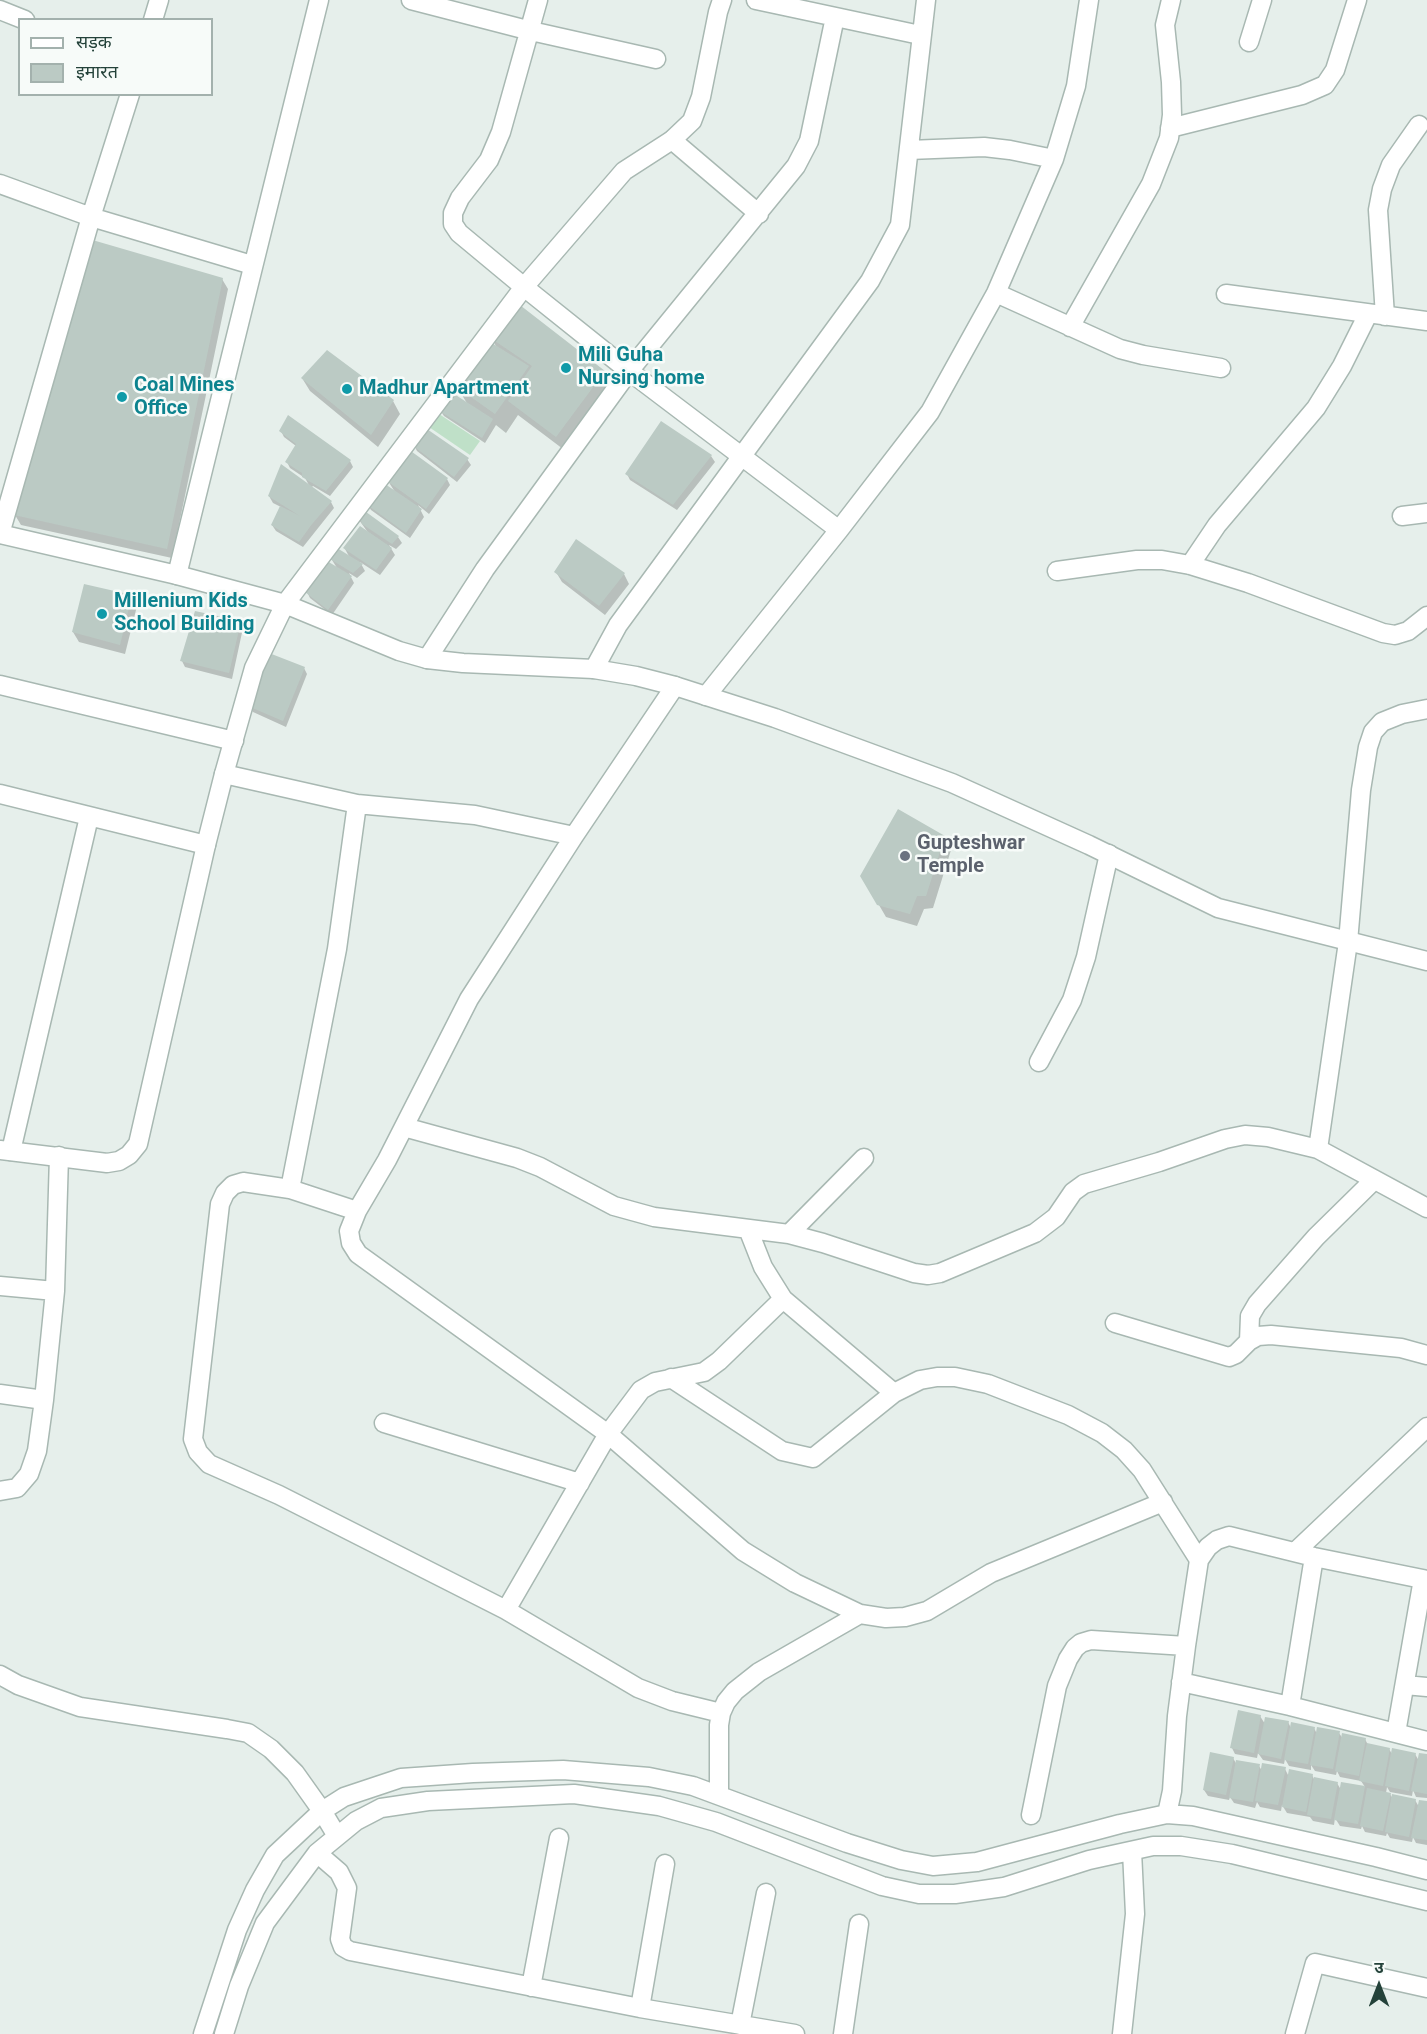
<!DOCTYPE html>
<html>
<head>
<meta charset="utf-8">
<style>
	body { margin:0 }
	#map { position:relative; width:1427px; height:2034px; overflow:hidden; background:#e6efeb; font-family:Roboto,"Noto Sans Devanagari",sans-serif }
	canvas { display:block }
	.legend { position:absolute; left:18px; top:18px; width:195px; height:78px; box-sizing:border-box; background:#f7fbf9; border:2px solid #a3b1ad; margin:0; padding:8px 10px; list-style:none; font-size:18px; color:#24423a }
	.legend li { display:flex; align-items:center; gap:12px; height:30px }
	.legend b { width:30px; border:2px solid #a3b1ad }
	.north { position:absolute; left:1349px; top:1956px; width:60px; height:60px; -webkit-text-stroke:4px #f7fbf9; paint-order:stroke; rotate:0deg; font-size:16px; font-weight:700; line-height:24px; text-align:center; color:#24423a }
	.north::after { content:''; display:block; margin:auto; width:21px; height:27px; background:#24423a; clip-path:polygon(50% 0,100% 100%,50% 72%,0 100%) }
</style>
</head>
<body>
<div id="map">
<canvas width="1427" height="2034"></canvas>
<ul class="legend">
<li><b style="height:8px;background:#fff"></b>सड़क</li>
<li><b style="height:16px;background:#bbcac4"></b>इमारत</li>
</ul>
<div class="north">उ</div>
</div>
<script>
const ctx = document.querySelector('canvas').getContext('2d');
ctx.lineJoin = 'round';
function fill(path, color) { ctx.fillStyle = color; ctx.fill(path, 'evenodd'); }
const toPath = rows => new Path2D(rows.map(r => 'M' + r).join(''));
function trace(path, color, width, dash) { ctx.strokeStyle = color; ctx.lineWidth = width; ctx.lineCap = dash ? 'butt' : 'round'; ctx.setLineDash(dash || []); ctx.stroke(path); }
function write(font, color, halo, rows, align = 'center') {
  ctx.font = font + ' Roboto,sans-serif'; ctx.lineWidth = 5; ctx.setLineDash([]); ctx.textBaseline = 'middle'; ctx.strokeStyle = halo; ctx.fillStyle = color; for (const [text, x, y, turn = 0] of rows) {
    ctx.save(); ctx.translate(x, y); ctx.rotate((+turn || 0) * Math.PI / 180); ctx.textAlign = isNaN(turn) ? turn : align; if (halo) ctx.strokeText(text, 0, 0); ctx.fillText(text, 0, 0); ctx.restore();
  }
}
fill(toPath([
	[436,412,480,441,470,455,426,425]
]), '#bfe0c8');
fill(toPath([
	[222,279,228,289,172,558,21,525,15,515],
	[491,337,603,372,611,385,563,449,518,415,506,433,496,425,485,443,444,416,440,410,468,405,456,385,497,348],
	[302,378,393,401,400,414,378,447,310,391],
	[281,431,350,461,353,467,330,496,313,486,311,488,331,502,334,508,303,547,276,531,272,525,281,507,273,503,269,496,310,487,305,478,290,468,287,462,296,446,284,437],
	[414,445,467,459,471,465,457,482,417,451],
	[711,456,715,462,677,510,630,480,627,474],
	[447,479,450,485,429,514,418,505,424,517,410,538,371,510,368,505,395,492,388,481],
	[357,517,398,537,402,543,396,549,389,545,395,555,380,575,360,562,365,571,357,578,349,573,354,583,332,615,310,598,307,592,337,568,332,560,350,558,345,549,369,534],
	[556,572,624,574,629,584,605,615,562,582],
	[131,596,137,606,125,654,79,642,73,632],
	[240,622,243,628,232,679,185,667,182,661],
	[304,668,307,674,286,727,253,712,249,706],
	[944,837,951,850,933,908,924,909,917,926,886,917,862,876],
	[1260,1716,1265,1724,1288,1722,1291,1728,1314,1728,1317,1734,1339,1733,1343,1739,1365,1739,1368,1745,1389,1749,1392,1754,1415,1754,1419,1761,1427,1756,1427,1798,1416,1797,1413,1790,1412,1796,1390,1792,1387,1787,1386,1793,1390,1794,1393,1799,1415,1800,1419,1807,1427,1803,1427,1845,1416,1843,1413,1837,1412,1842,1390,1838,1387,1833,1386,1836,1365,1832,1362,1826,1361,1829,1340,1826,1335,1818,1334,1825,1313,1821,1310,1817,1287,1813,1282,1805,1281,1811,1260,1807,1257,1802,1255,1808,1234,1803,1230,1797,1229,1800,1208,1796,1204,1790,1233,1758,1237,1765,1259,1766,1262,1771,1285,1769,1289,1777,1312,1775,1314,1779,1337,1783,1341,1790,1365,1787,1361,1781,1340,1777,1337,1771,1336,1775,1315,1771,1311,1765,1311,1770,1289,1766,1285,1759,1284,1764,1263,1760,1258,1753,1257,1758,1235,1754,1232,1748]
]), '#0003');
fill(toPath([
	[89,239,223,278,167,549,14,515],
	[516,302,605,371,556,437,508,401,532,366,489,337],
	[487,340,529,366,495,414,454,385],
	[327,350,394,400,371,435,301,378],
	[451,392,493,419,482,438,438,410],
	[288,415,351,460,326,491,302,477,302,473,285,462,296,444,279,431],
	[661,421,712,455,673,505,625,474],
	[424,427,469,458,454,477,412,445],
	[408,449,448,478,426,509,387,481],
	[281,464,332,501,312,524,299,542,271,525,280,506,300,516,268,496],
	[385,484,422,509,406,533,366,504],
	[362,509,399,536,392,544,362,524,361,521,355,517],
	[360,526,392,548,376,570,343,548],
	[576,539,625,573,599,606,554,572],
	[337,548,363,564,353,573,330,559],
	[327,561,352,576,328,610,305,592],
	[84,584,132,595,120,645,72,632],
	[195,611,241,621,229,673,180,661],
	[269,653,305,667,283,721,248,706],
	[898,809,945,836,926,896,917,896,910,914,877,905,860,876],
	[1238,1710,1261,1715,1254,1753,1230,1748],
	[1265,1717,1289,1721,1281,1759,1258,1754],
	[1291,1722,1315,1727,1308,1764,1284,1760],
	[1317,1727,1340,1731,1333,1769,1310,1765],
	[1342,1733,1366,1738,1359,1776,1335,1771],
	[1367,1743,1390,1748,1383,1786,1359,1781],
	[1392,1748,1416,1753,1409,1791,1385,1786],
	[1210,1752,1234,1757,1226,1795,1203,1790],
	[1419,1753,1427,1754,1427,1794,1411,1791],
	[1236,1760,1260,1764,1253,1802,1229,1798],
	[1262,1763,1286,1767,1278,1805,1255,1801],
	[1289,1769,1313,1774,1306,1812,1282,1807],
	[1314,1777,1338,1782,1331,1819,1307,1815],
	[1341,1782,1365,1786,1358,1824,1334,1820],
	[1367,1788,1391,1793,1383,1831,1360,1826],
	[1392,1794,1416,1799,1409,1837,1385,1832],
	[1419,1800,1427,1801,1427,1840,1411,1838]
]), '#bbcac4');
const minor = toPath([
	[411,0,531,31,656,59],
	[538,0,501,132,489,160,460,198,453,213,453,224,459,233,524,287,629,371,839,530],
	[756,0,920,35],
	[0,10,25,20],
	[153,20,159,0],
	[1249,42,1262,0],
	[1170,128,1302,95,1325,85,1335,70,1357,0],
	[672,140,759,214],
	[909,150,984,147,1010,150,1054,159],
	[0,184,91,217,252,265],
	[996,293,1120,349,1143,355,1221,368],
	[1226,294,1427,321],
	[1385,316,1378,210,1382,189,1391,165,1419,125],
	[1070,327,1151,184,1169,138,1172,115,1171,82,1165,25,1171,0],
	[1402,516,1427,513],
	[0,534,91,217,130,94],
	[1190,565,1217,525,1316,408,1342,366,1368,314],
	[1057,571,1137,560,1162,560,1190,565,1248,583,1383,633,1395,635,1408,631,1427,616],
	[177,575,319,0],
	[427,659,485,569,629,371,796,166,809,141,835,17],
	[594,669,618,625,870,281,900,225,926,0],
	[0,685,234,741],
	[675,686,574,836,469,999,387,1160,357,1211,349,1231,351,1243,358,1254,608,1434,743,1551,795,1583,860,1614,886,1618,905,1617,927,1611,991,1573,1163,1502],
	[706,696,839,530,930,412,996,293,1054,159,1076,86,1089,0],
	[224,774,357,804,475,815,574,836],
	[0,794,206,845],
	[1039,1062,1072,1000,1086,957,1109,854],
	[404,1127,517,1158,540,1167,614,1206,654,1217,789,1234,823,1243,914,1273,928,1275,940,1273,1035,1233,1056,1217,1073,1192,1084,1184,1159,1162,1225,1139,1245,1135,1268,1137,1318,1149,1427,1208],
	[1318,1149,1348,942,1361,790,1368,747,1373,732,1382,722,1402,714,1427,709],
	[11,1151,89,817],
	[290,1189,337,949,357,804],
	[357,1211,290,1189,243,1182,233,1185,225,1193,220,1204,193,1439,198,1452,209,1464,279,1495,506,1610,638,1688,672,1701,721,1713],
	[748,1229,763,1267,783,1299,894,1393],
	[789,1234,864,1158],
	[0,1286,55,1291],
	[1115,1323,1229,1357,1236,1354,1249,1341,1258,1336,1271,1335,1401,1348,1427,1355],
	[1249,1341,1250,1316,1257,1304,1316,1237,1374,1180],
	[671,1378,782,1451,813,1458,894,1393,920,1380,937,1377,955,1377,988,1384,1068,1415,1102,1433,1124,1450,1142,1470,1199,1560],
	[0,1394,44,1400],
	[384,1423,580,1483],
	[0,1491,17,1488,29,1474,37,1451,44,1400,55,1291,59,1156],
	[1295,1552,1427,1427],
	[506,1610,608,1434,641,1390,655,1382,704,1372,719,1361,783,1299],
	[0,1675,18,1685,80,1707,227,1729,248,1733,271,1749,295,1773,322,1811,337,1836],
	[1181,1682,1290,1706,1427,1741],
	[1405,1685,1427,1687],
	[1290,1706,1314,1557],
	[1396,1733,1423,1579],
	[719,1795,719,1725,721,1713,726,1702,735,1691,759,1672,860,1614],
	[1167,1814,1172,1791,1177,1716,1186,1646,1199,1560,1208,1547,1217,1540,1229,1536,1314,1557,1427,1580],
	[1031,1815,1057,1686,1068,1659,1075,1648,1081,1643,1091,1640,1186,1646],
	[317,1853,339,1872,347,1888,340,1939,343,1947,350,1951,640,2008,795,2034],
	[531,1987,559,1838],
	[640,2008,665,1864],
	[740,2025,766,1893],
	[203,2034,237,1930,255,1890,275,1855,322,1811,344,1797,401,1778,473,1773,563,1770,649,1777,693,1786,847,1843,901,1860,933,1866,977,1862,1120,1824,1167,1814,1193,1816,1376,1857,1427,1870],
	[224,2034,239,1986,265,1923,317,1853,356,1821,381,1808,428,1801,574,1794,659,1806,716,1822,882,1886,919,1894,955,1894,1004,1887,1089,1860,1153,1846,1181,1846,1232,1854,1427,1901],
	[843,2034,859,1924],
	[1122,2034,1135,1914,1132,1851],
	[1295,2034,1315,1963,1427,1988]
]);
const tertiary = toPath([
	[0,534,177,575,285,604,399,651,427,659,463,663,594,669,636,676,675,686,775,718,952,783,1089,845,1218,908,1427,961],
	[0,1150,107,1163,119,1161,129,1155,138,1144,206,845,224,774,254,668,285,604,524,287,624,171,672,140,692,121,701,97,718,12,722,0]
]);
trace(minor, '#a8b8b2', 21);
trace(tertiary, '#a8b8b2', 21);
trace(minor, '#fff', 18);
trace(tertiary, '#fff', 18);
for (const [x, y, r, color] of [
	[566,368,6,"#0f9aa8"],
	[347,389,6,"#0f9aa8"],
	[122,397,6,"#0f9aa8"],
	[102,614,6,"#0f9aa8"],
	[905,856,6,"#6b7280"]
]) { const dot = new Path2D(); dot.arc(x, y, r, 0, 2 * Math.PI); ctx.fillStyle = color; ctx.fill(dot); trace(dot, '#f7fbf9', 2); }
write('bold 20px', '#0d838f', '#f7fbf9', [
	["Mili Guha",578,356],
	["Nursing home",578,379],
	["Coal Mines",134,386],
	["Office",134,409],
	["Madhur Apartment",359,389],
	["Millenium Kids",114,602],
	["School Building",114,625]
], 'left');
write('bold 20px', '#5b616d', '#f7fbf9', [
	["Gupteshwar",917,844],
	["Temple",917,867]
], 'left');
</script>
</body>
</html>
